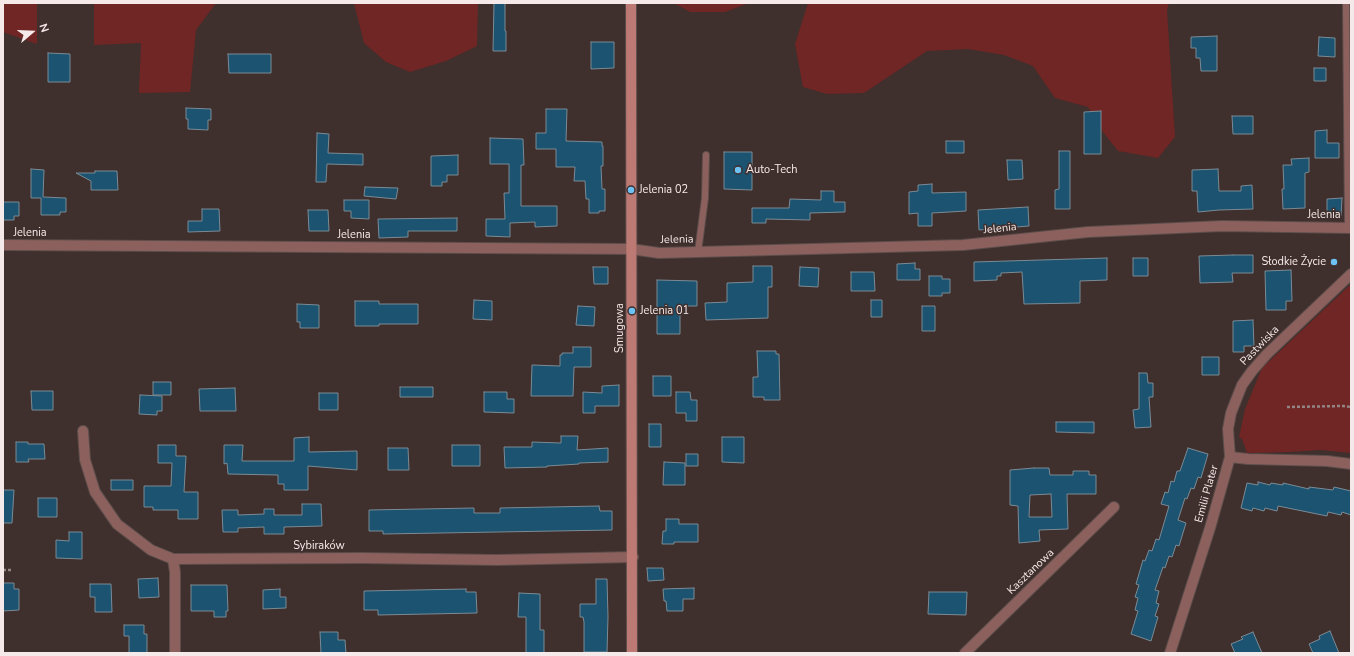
<!DOCTYPE html>
<html>
<head>
<meta charset="utf-8">
<style>
	body { margin:0 }
	#map { position:relative; width:1354px; height:656px; overflow:hidden; background:#3f2f2d; font-family:"Nunito Sans",sans-serif }
	canvas { display:block }
	.frame { position:absolute; inset:0; border:4px solid #f5eae9; pointer-events:none }
	.north { position:absolute; left:12px; top:12px; width:40px; height:40px; -webkit-text-stroke:3px #3f2f2d; paint-order:stroke; rotate:71deg; font-size:11px; font-weight:700; line-height:16px; text-align:center; color:#f5eae9 }
	.north::after { content:''; display:block; margin:auto; width:14px; height:18px; background:#f5eae9; clip-path:polygon(50% 0,100% 100%,50% 72%,0 100%) }
</style>
</head>
<body>
<div id="map">
<canvas width="1354" height="656"></canvas>
<div class="frame"></div>
<div class="north">N</div>
</div>
<script>
const ctx = document.querySelector('canvas').getContext('2d');
ctx.lineJoin = 'round';
function fill(path, color) { ctx.fillStyle = color; ctx.fill(path, 'evenodd'); }
const toPath = rows => new Path2D(rows.map(r => 'M' + r).join(''));
function trace(path, color, width, dash) { ctx.strokeStyle = color; ctx.lineWidth = width; ctx.lineCap = dash ? 'butt' : 'round'; ctx.setLineDash(dash || []); ctx.stroke(path); }
function write(font, color, halo, rows, align = 'center') {
  ctx.font = font + ' "Nunito Sans",sans-serif'; ctx.lineWidth = 3; ctx.setLineDash([]); ctx.textBaseline = 'middle'; ctx.strokeStyle = halo; ctx.fillStyle = color; for (const [text, x, y, turn = 0] of rows) {
    ctx.save(); ctx.translate(x, y); ctx.rotate((+turn || 0) * Math.PI / 180); ctx.textAlign = isNaN(turn) ? turn : align; if (halo) ctx.strokeText(text, 0, 0); ctx.fillText(text, 0, 0); ctx.restore();
  }
}
fill(toPath([
	[3,3,37,3,37,44,3,32],
	[94,3,216,3,196,30,190,92,139,93,141,43,94,45],
	[354,3,478,3,477,46,446,61,410,72,386,62,364,43],
	[674,3,749,3,725,12,690,12],
	[808,3,1169,3,1167,10,1175,137,1158,158,1118,151,1103,132,1088,107,1055,98,1033,66,1004,55,968,49,927,51,864,93,827,94,803,87,795,44],
	[1351,284,1351,453,1321,450,1289,452,1247,453,1242,439,1239,437,1241,428,1245,409,1262,368]
]), '#702624');
const building = toPath([
	[494,3,505,3,505,31,506,31,506,51,493,51,494,3],
	[1217,36,1217,71,1201,71,1200,58,1196,58,1196,48,1191,48,1191,37,1217,36],
	[1319,37,1335,38,1335,57,1318,56,1319,37],
	[591,42,614,42,614,68,591,69,591,42],
	[48,53,70,54,70,82,48,82,48,53],
	[228,54,271,54,271,73,229,73,228,54],
	[1314,68,1326,68,1326,81,1314,81,1314,68],
	[186,108,211,109,211,120,208,120,208,130,188,129,188,119,186,119,186,108],
	[546,109,567,109,566,141,602,142,602,146,603,146,603,166,601,166,602,189,605,189,605,211,599,211,599,213,589,213,589,199,586,199,585,181,574,181,575,167,556,167,556,149,536,149,536,133,546,133,546,109],
	[1101,111,1101,154,1084,154,1084,112,1101,111],
	[1232,116,1253,116,1253,134,1233,134,1232,116],
	[1327,130,1327,143,1339,143,1339,158,1315,158,1315,131,1327,130],
	[317,133,329,134,328,153,363,154,363,165,327,164,326,182,316,182,317,133],
	[490,138,523,139,524,165,521,165,521,206,557,206,557,226,535,227,535,222,510,223,510,237,486,236,486,219,505,219,504,193,509,193,509,164,490,164,490,138],
	[946,141,964,141,964,153,946,153,946,141],
	[1059,151,1070,151,1070,209,1055,209,1055,190,1059,189,1059,151],
	[724,152,752,152,752,190,724,189,724,152],
	[458,155,458,175,447,175,447,182,442,182,442,186,431,186,431,156,458,155],
	[1309,158,1309,172,1305,173,1305,208,1283,209,1282,189,1284,189,1283,165,1292,165,1291,159,1309,158],
	[1007,160,1022,160,1023,179,1008,180,1007,160],
	[31,169,44,170,43,197,66,198,66,212,60,212,60,215,41,215,41,198,31,198,31,169],
	[1218,169,1219,191,1241,191,1241,186,1252,185,1253,209,1219,210,1198,212,1197,191,1192,191,1192,170,1218,169],
	[95,171,117,171,118,190,91,190,91,181,76,173,95,173,95,171],
	[932,184,932,193,966,192,966,211,932,213,932,226,918,226,918,213,909,214,909,192,918,191,918,185,932,184],
	[365,187,398,188,396,199,364,196,365,187],
	[821,191,834,191,834,202,845,202,845,212,810,213,810,220,766,219,766,223,752,223,752,208,789,208,790,199,821,200,821,191],
	[1342,198,1341,216,1327,216,1327,199,1342,198],
	[344,200,369,200,369,219,351,218,351,211,344,211,344,200],
	[3,202,19,202,19,216,14,216,14,220,3,220,3,202],
	[1028,207,1029,226,979,230,978,210,1028,207],
	[202,209,219,209,220,231,188,232,188,221,202,221,202,209],
	[308,210,328,210,329,231,309,231,308,210],
	[457,218,457,231,408,231,408,237,379,238,378,219,457,218],
	[1233,255,1253,255,1253,273,1232,273,1233,282,1200,283,1199,256,1233,255],
	[1107,258,1107,280,1080,281,1080,303,1024,304,1022,272,1001,273,1001,276,997,276,997,280,974,281,974,262,1107,258],
	[1133,258,1148,258,1148,276,1133,276,1133,258],
	[915,263,915,269,920,269,920,280,897,280,897,264,915,263],
	[753,266,772,266,772,287,768,287,768,318,706,320,705,303,727,302,727,283,753,282,753,266],
	[593,267,608,267,608,284,594,284,593,267],
	[800,267,819,268,818,287,799,286,800,267],
	[1291,270,1292,301,1286,301,1286,310,1266,310,1265,271,1291,270],
	[851,272,874,272,875,291,851,291,851,272],
	[929,276,942,276,942,279,950,279,950,293,942,293,942,296,929,296,929,276],
	[657,280,697,281,697,306,680,306,680,334,657,334,657,280],
	[474,300,492,301,492,320,473,319,474,300],
	[871,300,882,300,882,317,871,317,871,300],
	[355,301,379,301,379,304,418,304,418,324,379,324,379,326,355,326,355,301],
	[297,304,319,305,319,328,300,328,300,322,297,322,297,304],
	[578,306,595,307,594,326,576,325,578,306],
	[922,306,935,306,935,331,922,331,922,306],
	[1253,320,1254,346,1244,346,1244,352,1233,352,1233,321,1253,320],
	[573,347,591,347,591,367,574,367,573,396,531,396,532,365,560,366,560,355,562,355,562,353,573,353,573,347],
	[757,351,776,351,776,354,779,354,780,400,764,400,764,397,753,397,753,377,758,377,757,351],
	[1202,357,1219,357,1219,375,1202,375,1202,357],
	[1139,373,1147,373,1148,383,1153,383,1153,397,1149,397,1151,427,1135,428,1133,410,1139,409,1139,373],
	[653,376,671,376,671,396,653,396,653,376],
	[153,382,171,382,171,395,153,395,153,382],
	[619,385,619,406,595,406,595,413,583,413,583,392,602,393,602,386,619,385],
	[400,387,433,387,433,397,400,397,400,387],
	[235,388,236,411,200,411,199,389,235,388],
	[31,391,53,391,53,410,32,410,31,391],
	[484,392,507,392,507,399,514,399,514,413,484,412,484,392],
	[676,392,690,392,691,400,697,400,697,421,686,421,686,413,676,413,676,392],
	[319,393,338,393,338,410,319,410,319,393],
	[140,395,162,396,162,411,157,411,157,415,139,414,140,395],
	[1056,422,1094,422,1094,433,1056,432,1056,422],
	[649,424,661,424,661,447,649,447,649,424],
	[561,436,578,436,577,450,608,448,608,462,579,463,579,464,547,466,547,467,505,468,504,447,532,447,532,442,561,443,561,436],
	[309,437,309,452,357,451,357,470,308,466,308,490,284,490,284,484,278,484,278,475,228,474,227,463,224,464,224,445,243,445,242,461,294,461,294,438,309,437],
	[722,437,744,437,744,463,722,462,722,437],
	[16,442,28,442,28,444,44,444,45,459,28,459,29,462,16,462,16,442],
	[158,445,176,445,176,456,186,456,184,492,198,492,198,519,178,519,178,510,153,510,153,507,144,507,144,486,171,486,172,463,158,463,158,445],
	[452,445,480,445,480,466,452,466,452,445],
	[388,448,408,448,409,470,388,470,388,448],
	[1188,448,1208,454,1201,478,1198,477,1194,489,1191,488,1187,499,1185,498,1178,520,1186,523,1179,546,1176,545,1172,557,1169,556,1165,568,1163,567,1155,590,1159,591,1156,603,1159,604,1155,616,1158,617,1151,641,1131,634,1138,611,1135,610,1138,598,1135,597,1139,585,1136,584,1143,560,1145,561,1149,550,1152,551,1156,539,1159,540,1169,506,1161,504,1165,492,1168,493,1171,481,1174,482,1177,471,1180,471,1188,448],
	[686,454,698,454,698,466,686,466,686,454],
	[664,462,685,463,685,485,663,485,664,462],
	[1034,468,1049,468,1050,475,1073,475,1073,471,1089,471,1089,475,1096,475,1096,494,1067,494,1068,529,1039,530,1040,541,1019,543,1018,506,1010,505,1010,470,1034,468],
	[1051,494,1052,517,1029,517,1030,495,1051,494],
	[111,480,133,480,133,490,111,490,111,480],
	[1258,482,1270,485,1271,483,1283,485,1283,483,1309,489,1309,487,1333,490,1334,487,1351,491,1351,515,1342,512,1341,515,1328,512,1327,516,1278,506,1277,511,1265,508,1264,511,1253,508,1252,511,1241,508,1247,483,1258,485,1258,482],
	[3,490,14,490,12,523,3,523,3,490],
	[38,498,57,498,57,517,38,517,38,498],
	[302,504,321,504,322,526,284,527,284,534,264,534,264,527,238,528,238,532,223,532,222,510,238,510,238,515,264,514,264,509,274,509,274,515,302,515,302,504],
	[599,506,600,511,612,511,612,530,383,534,383,531,369,531,369,510,474,508,474,513,500,513,500,508,599,506],
	[666,519,679,519,679,524,698,524,698,542,674,542,674,544,662,544,663,531,666,531,666,519],
	[69,532,82,532,82,559,56,558,56,540,69,541,69,532],
	[647,568,663,568,664,580,648,581,647,568],
	[158,578,159,597,139,598,138,579,158,578],
	[596,579,607,579,608,617,607,652,584,652,584,622,583,617,580,617,580,604,596,604,596,579],
	[3,583,14,583,14,589,19,589,19,610,3,611,3,583],
	[90,584,111,584,112,612,95,612,95,597,90,597,90,584],
	[191,585,227,585,228,611,226,611,226,617,214,617,214,611,191,611,191,585],
	[694,588,694,599,683,599,683,611,667,611,666,601,664,601,663,589,694,588],
	[280,589,280,597,286,597,286,608,263,609,263,590,280,589],
	[466,589,466,592,476,592,477,613,378,615,378,610,364,610,364,591,466,589],
	[929,592,967,592,966,615,928,614,929,592],
	[519,593,540,594,540,630,544,630,544,653,526,653,526,617,518,617,519,593],
	[124,625,144,625,144,634,147,634,147,653,129,653,129,636,124,636,124,625],
	[1330,631,1339,653,1313,653,1309,644,1320,639,1319,636,1330,631],
	[320,632,338,632,338,640,345,640,346,653,321,653,320,632],
	[1253,632,1262,653,1235,653,1231,644,1243,639,1241,637,1253,632]
]);
fill(building, '#1b5370');
trace(building, '#7b8b95', 1);
const lane = toPath([
	[1346,3,1348,227],
	[698,252,705,198,706,155]
]);
const street = toPath([
	[3,245,631,249,659,253,963,245,1088,232,1222,226,1351,228],
	[83,431,85,460,95,492,117,524,151,550,173,559,362,558,497,560,633,557],
	[1230,457,1228,429,1231,413,1242,385,1252,371,1267,354,1351,274],
	[173,559,175,572,175,653],
	[965,653,1114,507],
	[1170,653,1210,528,1230,457,1248,459,1327,461,1351,464]
]);
const secondary = toPath([
	[631,3,632,653]
]);
trace(lane, '#5c4d4b', 8);
trace(street, '#5c4d4b', 12);
trace(secondary, '#5c4d4b', 12);
trace(toPath([
	[1287,407,1343,406,1351,407],
	[3,570,12,570]
]), '#938583', 2.5, [3, 2]);
trace(lane, '#8c615d', 6);
trace(street, '#8c615d', 10);
trace(secondary, '#bd7973', 10);
for (const [x, y, r, color] of [
	[738,170,4,"#6ec2f3"],
	[631,190,4,"#6ec2f3"],
	[1334,262,4,"#6ec2f3"],
	[632,311,4,"#6ec2f3"]
]) { const dot = new Path2D(); dot.arc(x, y, r, 0, 2 * Math.PI); ctx.fillStyle = color; ctx.fill(dot); trace(dot, '#3f2f2d', 1.5); }
write('11px', '#f5eae9', '#3f2f2d', [
	["Auto-Tech",746,170],
	["Jelenia 02",639,190],
	["Słodkie Życie",1326,262,"right"],
	["Jelenia 01",640,311]
], 'left');
write('11px', '#f5eae9', '#3f2f2d', [
	["Jelenia",1324,215],
	["Jelenia",1000,229,-6],
	["Jelenia",30,233],
	["Jelenia",354,235],
	["Jelenia",677,240,-1],
	["Smugowa",620,328,-90],
	["Pastwiska",1260,346,-46],
	["Emilii Plater",1207,494,-74],
	["Sybiraków",319,546],
	["Kasztanowa",1031,572,-44]
]);
</script>
</body>
</html>
